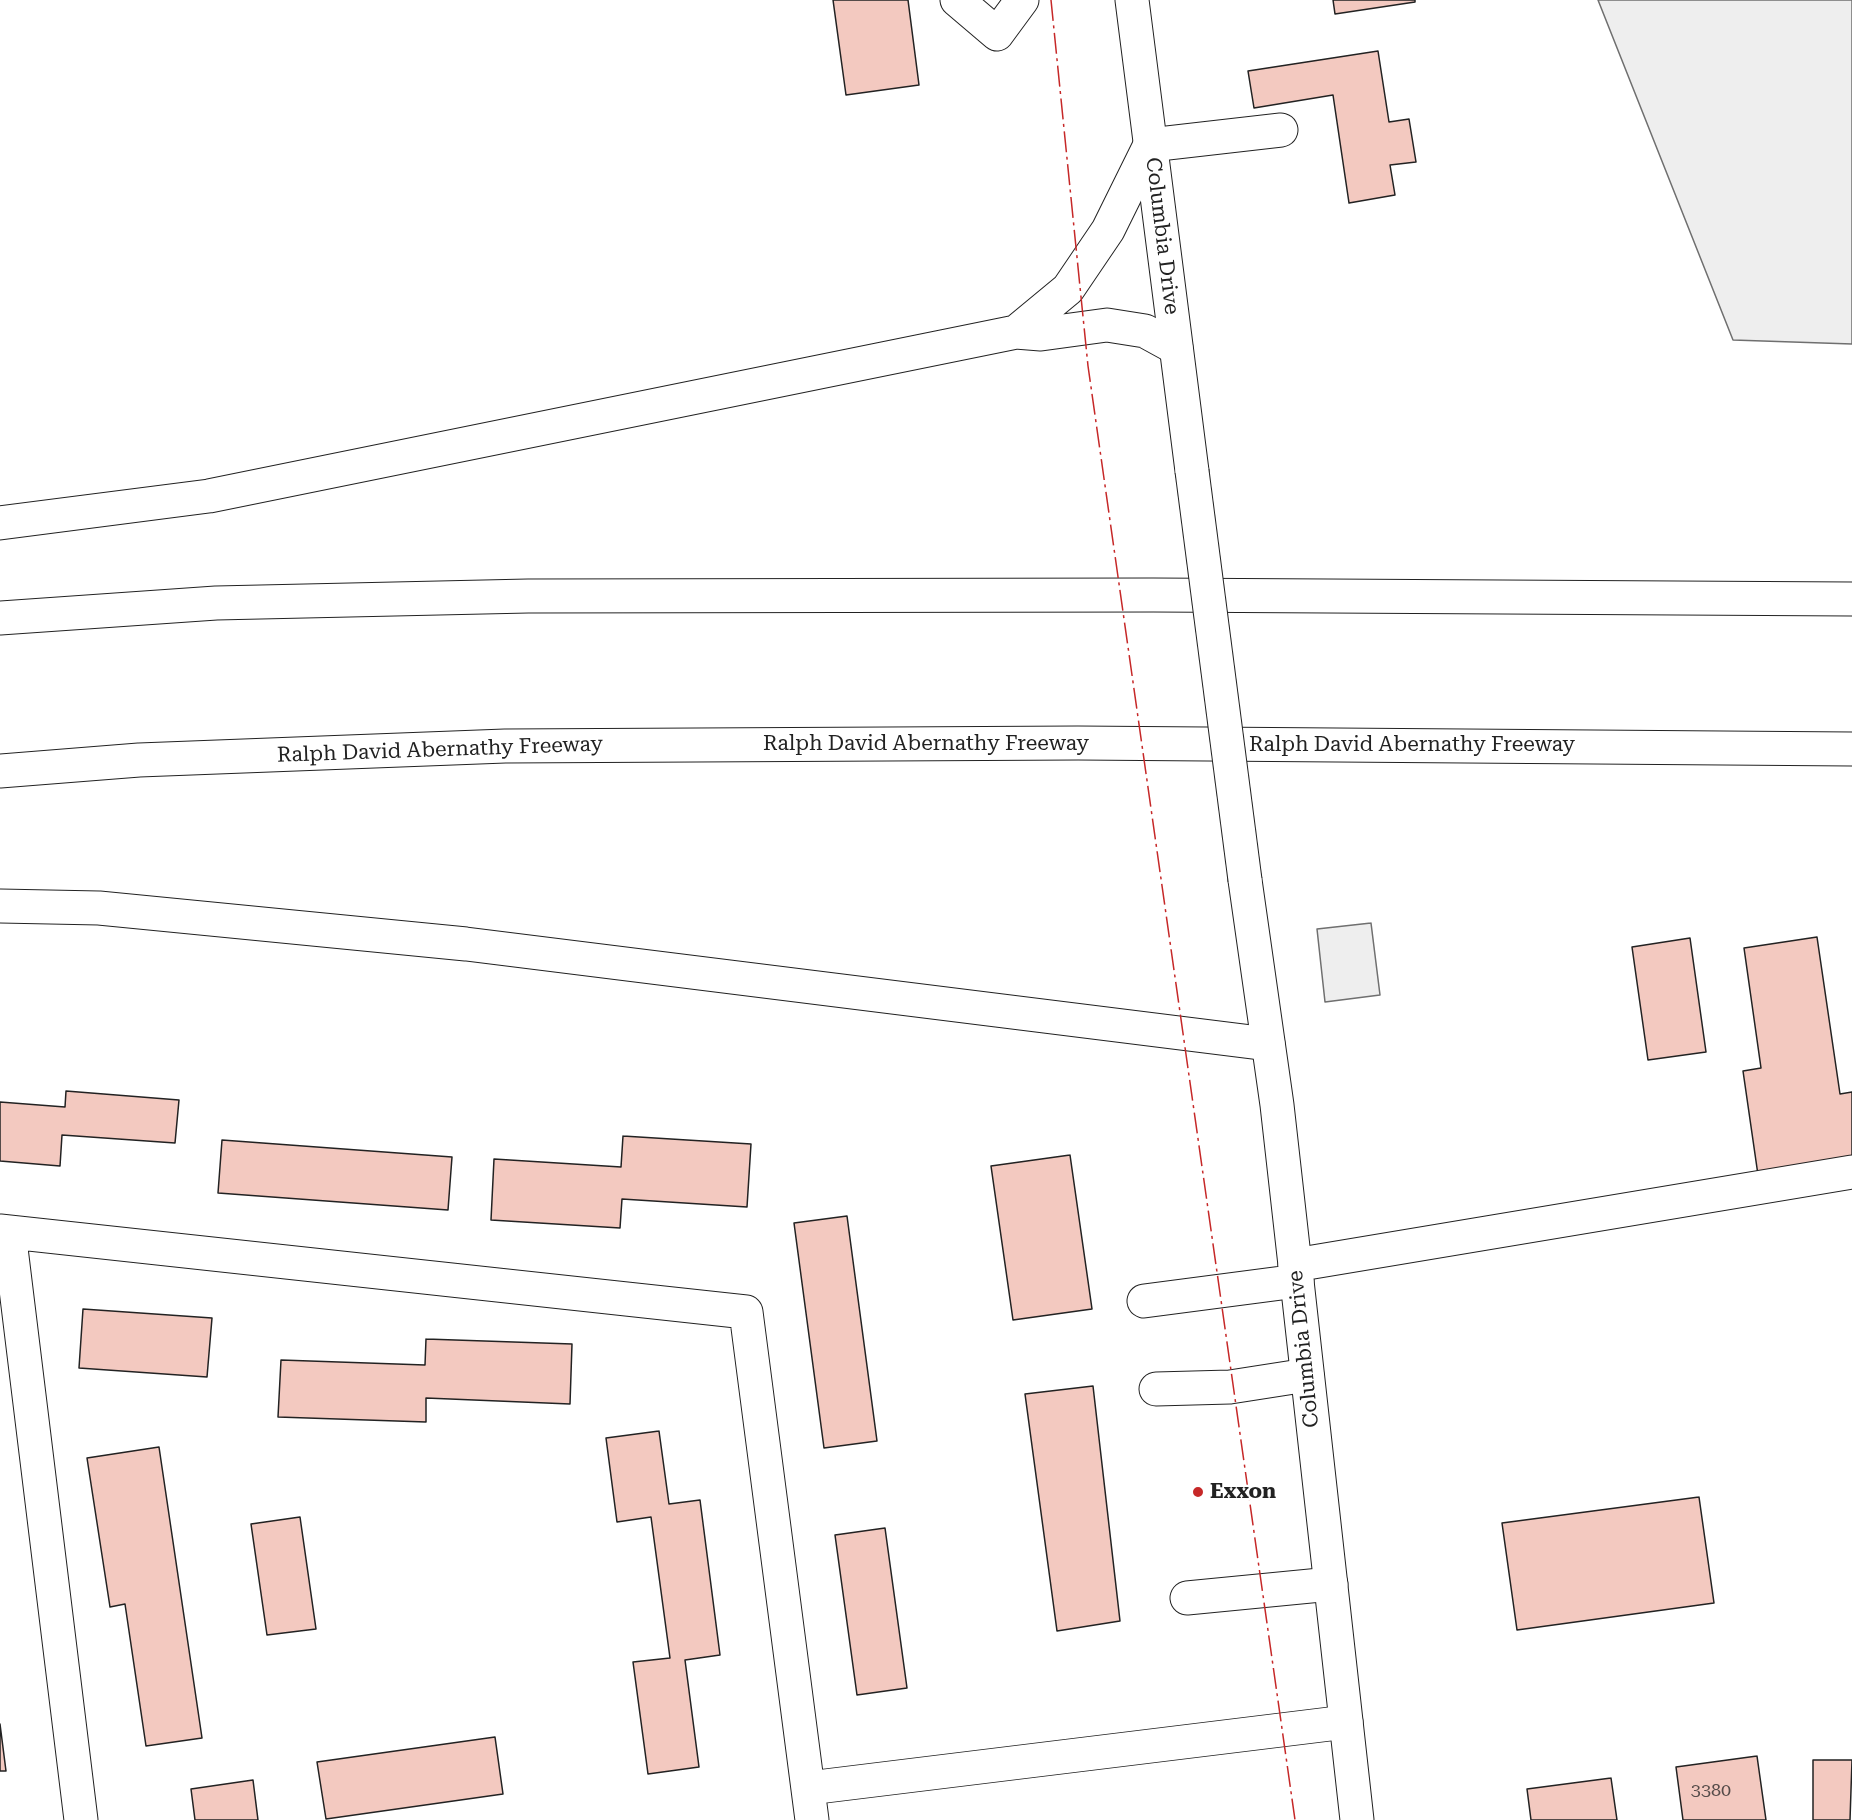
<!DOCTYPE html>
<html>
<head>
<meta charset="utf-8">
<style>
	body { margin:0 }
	canvas { display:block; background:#fff }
</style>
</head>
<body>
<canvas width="1852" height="1820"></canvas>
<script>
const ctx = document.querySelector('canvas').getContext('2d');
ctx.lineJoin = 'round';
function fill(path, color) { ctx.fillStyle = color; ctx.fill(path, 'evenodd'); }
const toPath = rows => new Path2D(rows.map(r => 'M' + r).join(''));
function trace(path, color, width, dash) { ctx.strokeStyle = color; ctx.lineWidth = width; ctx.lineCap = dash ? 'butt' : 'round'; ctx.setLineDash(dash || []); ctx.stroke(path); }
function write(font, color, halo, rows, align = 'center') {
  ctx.font = font + ' "Roboto Serif",serif'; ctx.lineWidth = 4.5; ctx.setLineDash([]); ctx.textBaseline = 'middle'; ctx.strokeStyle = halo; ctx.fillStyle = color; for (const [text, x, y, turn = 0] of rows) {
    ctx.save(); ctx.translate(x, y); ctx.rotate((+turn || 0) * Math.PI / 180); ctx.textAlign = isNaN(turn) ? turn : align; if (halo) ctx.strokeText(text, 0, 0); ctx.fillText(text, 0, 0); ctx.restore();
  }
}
const green = toPath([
	[1598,0,1852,0,1852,344,1733,340,1598,0],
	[1371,923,1380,995,1325,1002,1317,929,1371,923]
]);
fill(green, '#eee');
trace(green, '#6f6f6f', 1.5);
const building = toPath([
	[833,0,908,0,919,85,846,95,833,0],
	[1333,0,1415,0,1415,2,1335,14,1333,0],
	[1378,51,1389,122,1409,119,1416,162,1390,165,1395,195,1349,203,1333,95,1254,108,1248,71,1378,51],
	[1817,937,1840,1094,1852,1092,1852,1162,1758,1175,1743,1071,1761,1068,1744,948,1817,937],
	[1690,938,1706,1052,1648,1060,1632,947,1690,938],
	[66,1091,179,1100,175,1143,62,1135,60,1166,0,1161,0,1102,65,1107,66,1091],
	[623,1136,751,1144,747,1207,622,1199,620,1228,491,1220,494,1159,621,1167,623,1136],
	[222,1140,452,1157,448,1210,218,1193,222,1140],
	[1070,1155,1092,1309,1013,1320,991,1166,1070,1155],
	[847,1216,877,1441,824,1448,794,1223,847,1216],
	[83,1309,212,1318,207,1377,79,1368,83,1309],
	[426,1339,572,1344,570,1404,426,1398,426,1422,278,1417,281,1360,425,1365,426,1339],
	[1093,1386,1120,1621,1057,1631,1025,1394,1093,1386],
	[659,1431,669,1504,700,1500,720,1655,685,1660,699,1767,648,1774,633,1662,670,1658,651,1517,617,1522,606,1438,659,1431],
	[159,1447,202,1738,146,1746,125,1604,110,1607,87,1458,159,1447],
	[1699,1497,1714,1603,1517,1630,1502,1523,1699,1497],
	[300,1517,316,1629,267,1635,251,1524,300,1517],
	[885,1528,907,1688,857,1695,835,1535,885,1528],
	[0,1724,6,1771,0,1771,0,1724],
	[495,1737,503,1794,326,1819,317,1762,495,1737],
	[1757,1756,1766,1820,1683,1820,1676,1767,1757,1756],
	[1813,1760,1852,1760,1850,1820,1813,1820,1813,1760],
	[1611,1778,1617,1820,1531,1820,1527,1789,1611,1778],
	[253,1780,258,1820,195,1820,191,1789,253,1780]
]);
fill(building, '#f3c9c0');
trace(building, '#222', 1.5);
const minor = toPath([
	[957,0,997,34,1022,0],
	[1150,145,1281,130],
	[0,1231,746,1312,812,1820],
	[9,1232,81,1820],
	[1144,1301,1297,1281,1295,1265,1852,1172],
	[1156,1389,1230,1387,1307,1375],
	[1187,1598,1331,1584],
	[809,1788,1346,1722]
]);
const major = toPath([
	[1132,0,1192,471],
	[1245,880,1277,1105,1295,1265],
	[1297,1281,1357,1820]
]);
const highway = toPath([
	[1016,332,1041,334,1107,325,1145,331,1176,348],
	[0,523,209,496,1016,332,1068,289,1108,230,1150,145],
	[0,618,216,603,528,596,1153,595,1852,599],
	[0,771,139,760,505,746,1078,743,1852,749],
	[0,906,99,908,466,944,1268,1044]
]);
trace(minor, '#222', 35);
trace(major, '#222', 35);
trace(highway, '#222', 35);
trace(minor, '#fff', 33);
trace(major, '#fff', 33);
trace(highway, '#fff', 33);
const majorBridge = toPath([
	[1192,471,1245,880]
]);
trace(majorBridge, '#222', 35, []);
trace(majorBridge, '#fff', 33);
trace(toPath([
	[1051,0,1088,366,1295,1820]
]), '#c62828', 1.5, [21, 4.5, 3, 4.5]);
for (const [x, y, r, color] of [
	[1198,1492,6,"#c62828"]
]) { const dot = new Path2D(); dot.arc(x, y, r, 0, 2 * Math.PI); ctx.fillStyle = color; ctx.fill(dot); trace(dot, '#fff', 2); }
write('18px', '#564c4a', null, [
	["3380",1711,1791]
]);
write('21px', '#222', '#fff', [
	["Columbia Drive",1162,236,83],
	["Ralph David Abernathy Freeway",926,744],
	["Ralph David Abernathy Freeway",1412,745],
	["Ralph David Abernathy Freeway",440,750,-2],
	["Columbia Drive",1304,1349,-96]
]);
write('bold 21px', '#222', '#fff', [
	["Exxon",1210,1492]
], 'left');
</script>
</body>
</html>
